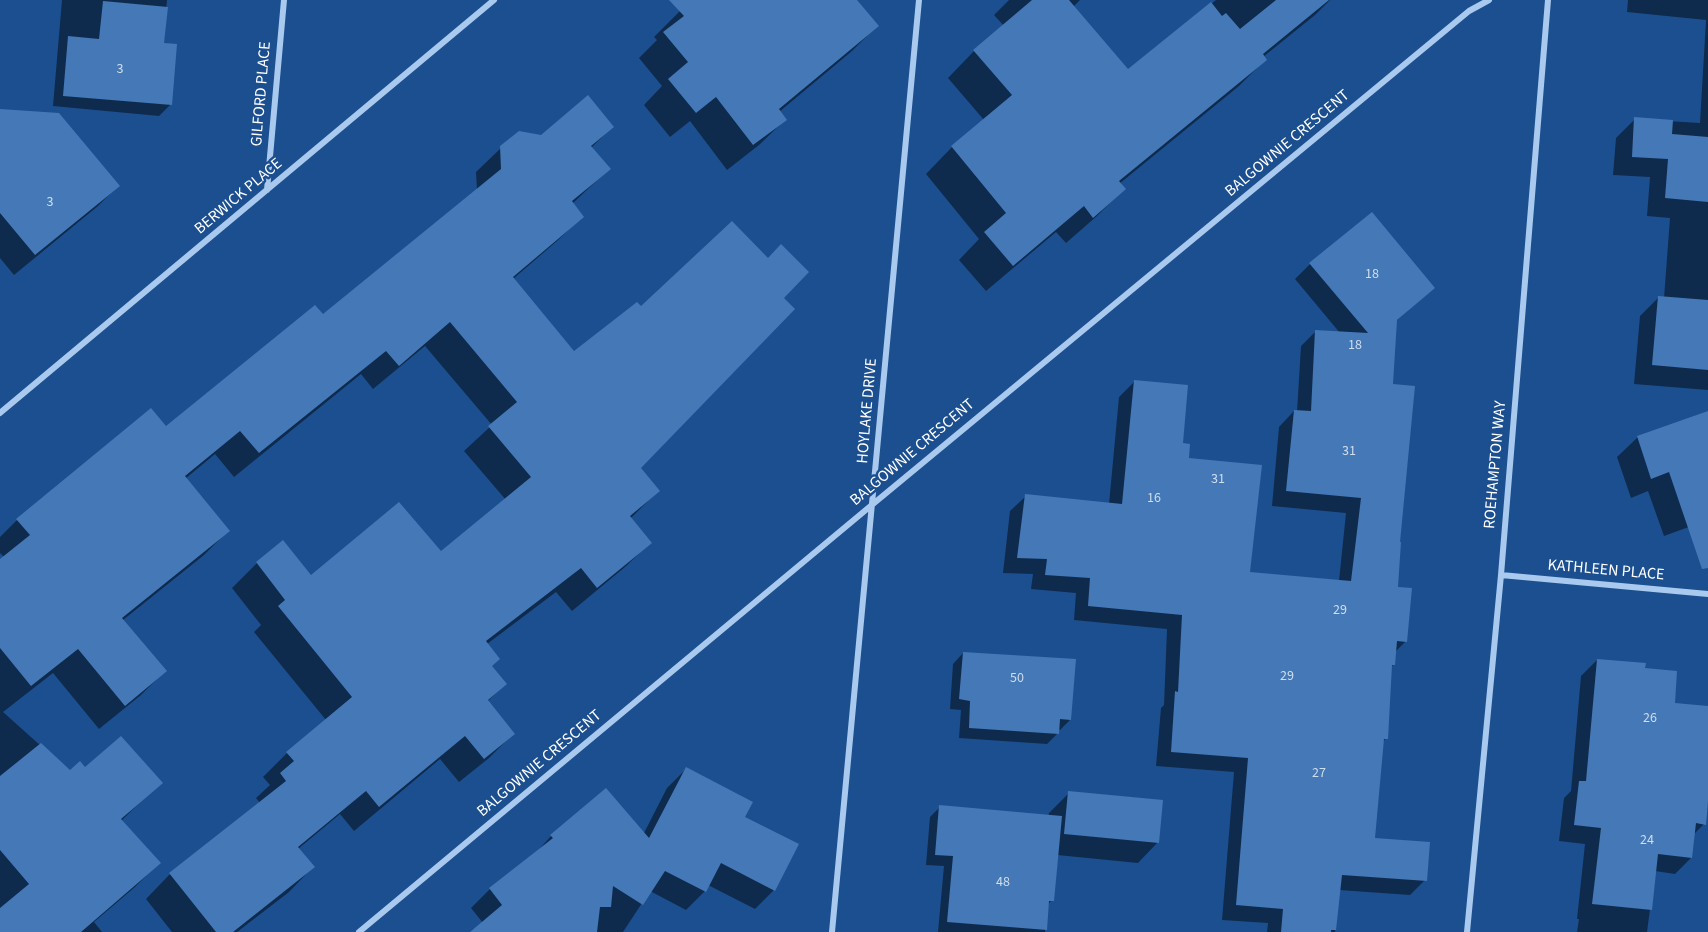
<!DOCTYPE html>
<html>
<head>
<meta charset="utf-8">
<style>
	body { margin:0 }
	canvas { display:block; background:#1b4f8f }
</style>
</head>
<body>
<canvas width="1708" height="932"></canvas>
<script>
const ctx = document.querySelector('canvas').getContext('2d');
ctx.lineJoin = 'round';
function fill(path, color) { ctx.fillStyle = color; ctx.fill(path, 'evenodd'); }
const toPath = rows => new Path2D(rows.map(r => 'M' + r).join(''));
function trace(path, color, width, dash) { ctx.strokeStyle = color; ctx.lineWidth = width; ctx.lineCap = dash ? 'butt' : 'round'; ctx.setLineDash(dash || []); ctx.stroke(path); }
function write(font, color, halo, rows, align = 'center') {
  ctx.font = font + ' "Source Sans 3",sans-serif'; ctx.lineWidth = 5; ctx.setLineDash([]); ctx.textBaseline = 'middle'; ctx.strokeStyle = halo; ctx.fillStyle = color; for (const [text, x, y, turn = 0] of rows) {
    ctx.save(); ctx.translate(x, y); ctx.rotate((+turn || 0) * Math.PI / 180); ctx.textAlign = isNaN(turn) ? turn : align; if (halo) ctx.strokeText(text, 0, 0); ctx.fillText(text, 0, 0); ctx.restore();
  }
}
fill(toPath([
	[62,0,167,0,163,44,170,105,159,116,53,106],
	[694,0,855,0,877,26,852,51,779,112,785,120,759,145,727,170,690,121,670,137,644,105,662,86,639,58,657,40,654,37,680,11],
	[1009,0,1080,0,1073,7,1128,71,1216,0,1330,0,1315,15,1263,57,1265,60,1239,86,1119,184,1124,189,1097,216,1066,243,1056,232,986,291,959,260,979,239,926,174,952,147,984,120,948,78,974,51,1004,26,994,15],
	[1628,0,1708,0,1708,390,1634,384,1640,316,1659,297,1664,298,1670,218,1647,216,1650,177,1613,175,1616,138,1635,119,1700,123,1706,20,1627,12],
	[0,110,118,186,98,206,14,275,0,258],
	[612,127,591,148,609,169,572,204,582,217,557,241,513,279,574,353,641,309,781,298,639,468,658,491,630,519,650,543,625,567,572,611,556,592,487,644,491,666,505,684,487,702,513,734,489,758,459,782,440,759,354,831,340,814,298,849,313,867,289,892,237,932,172,932,146,899,170,874,260,803,256,798,270,785,263,777,287,753,326,720,254,632,261,625,232,588,257,563,283,542,311,577,441,553,506,500,464,451,492,425,425,346,373,389,361,374,234,477,215,454,185,479,228,531,204,555,123,620,165,671,141,695,99,729,53,673,3,712,70,772,85,770,160,783,121,821,159,863,135,887,94,922,102,932,0,932,0,561,4,557,0,553,0,537,17,520,166,428,323,316,477,190,476,172,501,148,541,136],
	[1372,214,1433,287,1395,322,1392,385,1399,544,1396,588,1405,642,1394,653,1393,665,1391,667,1386,738,1382,743,1373,839,1425,880,1410,895,1339,890,1335,932,1267,932,1268,923,1222,920,1234,772,1156,766,1161,708,1164,705,1167,629,1074,620,1076,593,1031,589,1033,574,1003,573,1010,511,1026,496,1109,504,1119,397,1134,382,1182,444,1188,459,1248,573,1339,581,1346,513,1272,506,1279,427,1294,411,1297,412,1301,346,1316,331,1340,333,1295,279,1310,264],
	[1708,412,1708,520,1664,536,1648,491,1631,498,1617,457,1638,437],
	[963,653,1070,720,1060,730,1058,730,1057,734,1047,744,959,738,961,710,950,709,953,664],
	[1597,660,1644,670,1673,704,1708,712,1708,785,1704,824,1693,835,1691,858,1675,874,1655,871,1647,932,1577,932,1579,919,1577,919,1585,844,1559,841,1564,798,1571,791,1581,676],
	[686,769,743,817,774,890,755,909,708,885,705,891,686,910,650,891,623,932,472,932,483,923,471,908,490,889,533,856,551,836,644,833,667,788],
	[1069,793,1158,842,1138,863,1057,855,1052,900,1047,905,1045,932,938,932,944,866,926,865,930,817,940,807,1048,817,1049,813]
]), '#0007');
fill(toPath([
	[669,0,857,0,879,26,779,109,787,120,753,145,716,97,696,113,668,79,688,62,663,32,684,16],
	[1032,0,1069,0,1128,69,1211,2,1222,16,1226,13,1240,29,1276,0,1329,0,1263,54,1267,60,1119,181,1126,189,1093,218,1084,206,1013,266,984,232,1006,213,951,146,1012,95,973,50],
	[103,1,168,7,164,43,177,44,172,105,63,96,68,36,99,39],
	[588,95,614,127,591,146,611,169,572,201,584,217,513,277,574,351,637,302,641,306,732,221,768,258,781,244,809,272,784,298,795,309,641,468,660,491,630,516,652,543,597,588,581,568,486,641,500,659,492,666,507,684,488,700,515,734,484,759,465,736,379,807,366,791,298,847,315,867,233,932,216,932,169,873,286,781,280,773,294,761,286,752,352,697,278,606,285,600,256,562,283,540,311,575,399,502,441,551,531,477,488,426,517,402,450,322,399,366,386,351,259,453,240,431,185,476,230,531,122,618,167,671,125,706,78,649,31,686,0,648,0,559,30,535,16,519,151,408,166,426,315,305,323,314,501,169,500,146,519,131,541,135],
	[0,109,59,113,120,186,35,255,0,213],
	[1634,117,1673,120,1672,134,1708,137,1708,202,1665,198,1668,159,1632,157],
	[1372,212,1435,288,1397,320,1393,384,1415,386,1400,542,1401,542,1398,587,1412,588,1407,642,1397,641,1395,665,1392,665,1388,739,1384,739,1375,838,1430,842,1427,881,1342,875,1336,930,1331,930,1331,932,1281,932,1283,909,1236,905,1248,758,1171,752,1175,691,1178,692,1182,615,1088,606,1090,578,1045,575,1047,559,1017,558,1025,494,1122,504,1134,380,1188,385,1183,443,1190,444,1189,458,1262,465,1250,572,1351,581,1361,498,1286,491,1294,410,1311,411,1315,330,1368,333,1309,263],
	[1658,296,1708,300,1708,370,1652,365],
	[1708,411,1708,568,1702,569,1669,472,1651,479,1637,436],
	[963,652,1076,659,1071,720,1060,719,1059,734,969,728,970,701,959,699],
	[1597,659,1646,663,1645,668,1677,671,1675,703,1708,706,1708,801,1706,825,1696,823,1692,858,1658,854,1652,910,1592,904,1601,828,1574,825,1579,781,1586,781],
	[121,736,163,783,121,819,161,863,81,932,0,932,0,908,29,884,0,850,0,776,41,743,70,770,80,761,85,767],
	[686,767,753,802,745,817,799,844,775,891,721,863,706,892,665,871,643,905,613,886,611,907,600,907,597,932,470,932,502,905,489,888,553,838,550,835,606,788,649,838],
	[1068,791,1163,800,1159,843,1064,834],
	[939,805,1062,816,1054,901,1049,901,1047,930,947,922,953,856,935,855]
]), '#4478b7');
trace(toPath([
	[267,190,284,0],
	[0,413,494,0],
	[1501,575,1708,594],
	[359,932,873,504,1469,11,1489,0],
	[832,932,919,0],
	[1467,932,1501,575,1548,0]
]), '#a9c9ee', 6);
write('14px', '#d0dded', null, [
	["3",120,70],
	["3",50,203],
	["18",1372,275],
	["18",1355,346],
	["31",1349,452],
	["31",1218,480],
	["16",1154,499],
	["29",1340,611],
	["29",1287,677],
	["50",1017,679],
	["26",1650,719],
	["27",1319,774],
	["24",1647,841],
	["48",1003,883]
]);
write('16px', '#fff', '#1b4f8f', [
	["GILFORD PLACE",262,94,-85],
	["BALGOWNIE CRESCENT",1288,144,-40],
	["BERWICK PLACE",239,197,-40],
	["HOYLAKE DRIVE",868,411,-85],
	["BALGOWNIE CRESCENT",913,453,-40],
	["ROEHAMPTON WAY",1496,465,-85],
	["KATHLEEN PLACE",1606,571,5],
	["BALGOWNIE CRESCENT",540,764,-40]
]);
</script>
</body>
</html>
